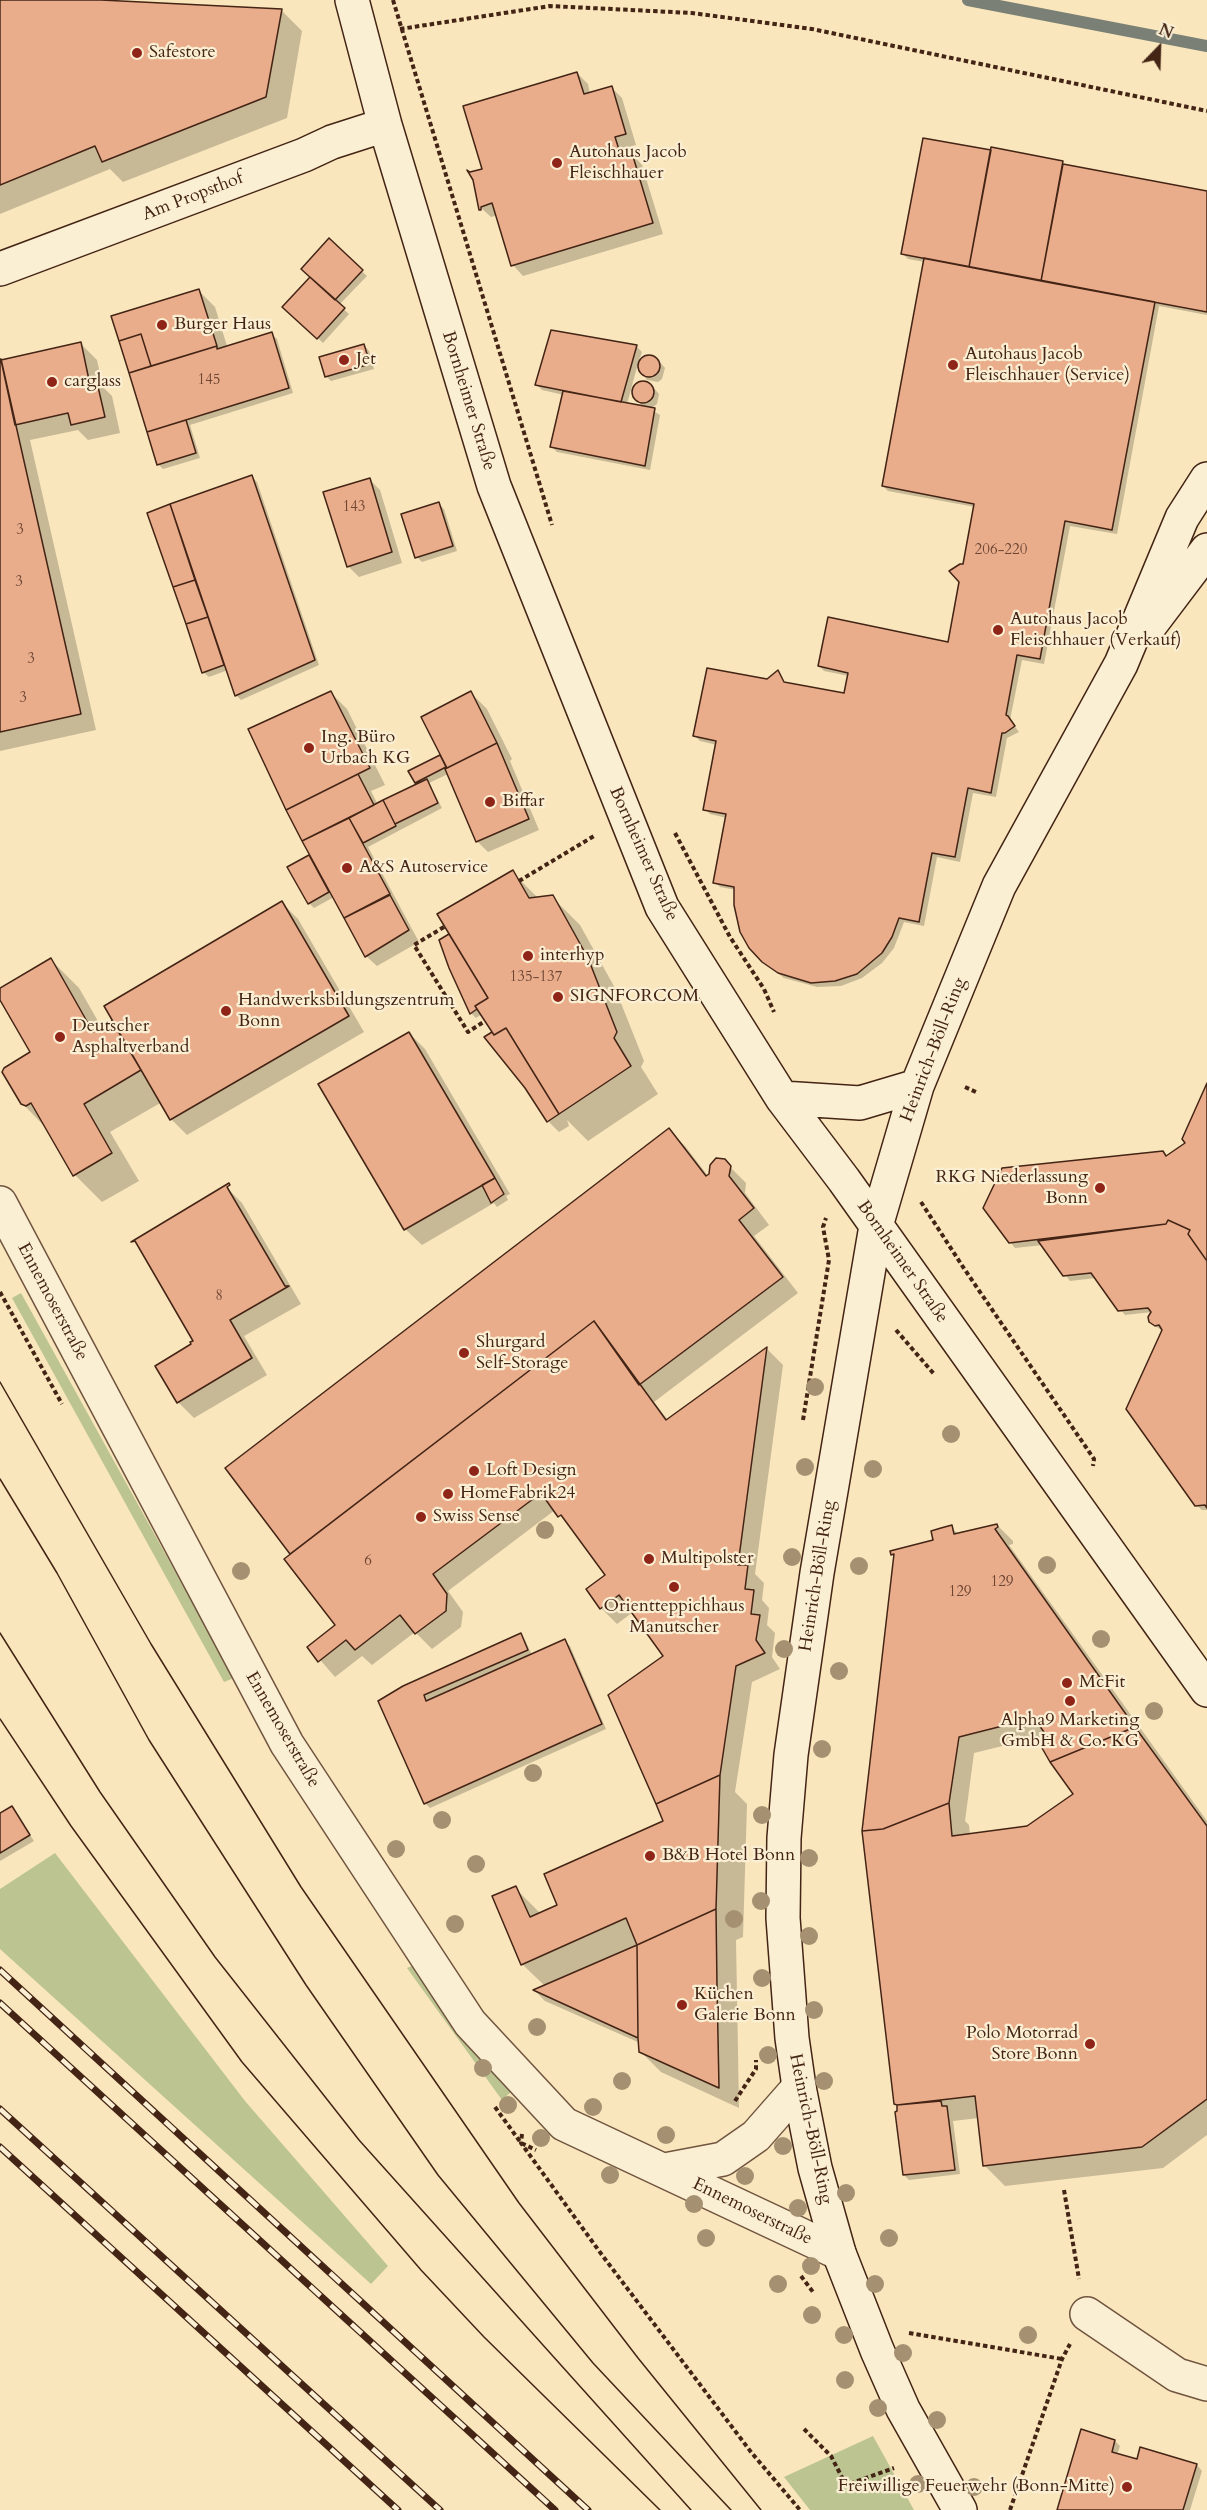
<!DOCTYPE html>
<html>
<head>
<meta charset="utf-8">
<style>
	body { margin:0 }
	#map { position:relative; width:1207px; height:2510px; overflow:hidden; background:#f9e6bc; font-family:Cardo,serif }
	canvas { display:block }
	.north { position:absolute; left:1129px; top:18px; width:60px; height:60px; -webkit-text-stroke:4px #fbefd3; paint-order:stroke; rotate:23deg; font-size:16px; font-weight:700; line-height:24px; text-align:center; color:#432415 }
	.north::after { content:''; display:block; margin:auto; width:21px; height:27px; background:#432415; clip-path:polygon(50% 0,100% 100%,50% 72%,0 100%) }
</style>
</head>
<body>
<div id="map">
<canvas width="1207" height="2510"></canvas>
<div class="north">N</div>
</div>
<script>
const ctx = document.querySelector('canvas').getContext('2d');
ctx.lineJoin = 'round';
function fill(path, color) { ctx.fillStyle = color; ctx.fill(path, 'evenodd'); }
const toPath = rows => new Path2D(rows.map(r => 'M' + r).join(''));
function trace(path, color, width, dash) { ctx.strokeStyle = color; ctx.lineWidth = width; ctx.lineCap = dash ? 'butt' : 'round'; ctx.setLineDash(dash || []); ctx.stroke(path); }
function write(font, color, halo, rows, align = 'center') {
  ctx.font = font + ' Cardo,serif'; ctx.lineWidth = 4.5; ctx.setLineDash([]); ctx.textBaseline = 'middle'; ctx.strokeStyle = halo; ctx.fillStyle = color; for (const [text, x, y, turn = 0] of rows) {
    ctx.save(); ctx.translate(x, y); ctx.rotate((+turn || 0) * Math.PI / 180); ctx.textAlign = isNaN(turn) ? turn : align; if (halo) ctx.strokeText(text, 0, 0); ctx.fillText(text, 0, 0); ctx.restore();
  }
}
fill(toPath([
	[21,1293,234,1678,224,1682,12,1298],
	[55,1853,245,2101,388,2266,371,2284,0,1949,0,1889],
	[412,1966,511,2092,502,2100,407,1968],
	[873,2436,914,2510,810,2510,784,2477]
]), '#bcc591');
fill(toPath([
	[0,0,72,0,282,11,302,31,287,118,123,182,110,169,0,214],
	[577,73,588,84,590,94,611,87,622,98,636,145,625,148,627,156,632,154,642,165,663,234,523,276,513,265,498,215,491,217,480,207,484,170],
	[1062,162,1067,166,1207,193,1207,315,1159,306,1117,534,1070,526,1044,664,1022,660,1010,720,1019,732,1007,738,996,797,973,793,960,862,937,857,924,926,904,922,894,948,882,963,862,978,841,986,817,987,784,978,763,961,736,890,720,887,715,882,727,818,710,814,705,809,717,745,700,741,695,736,777,672,786,684,845,695,849,676,824,671,819,666,949,644,975,507,888,491,883,486,925,262,908,259,903,254],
	[329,240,367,276,339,305,349,314,323,343,285,307,312,277],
	[199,291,215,307,227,346,271,334,277,339,293,393,190,425,200,458,163,469,158,464,120,340],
	[552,331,637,347,642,352,639,360,645,356,656,358,665,368,662,379,658,382,647,380,637,367,627,404,644,408,633,395,635,385,639,382,650,384,659,394,657,404,650,409,660,415,650,470,557,452,552,447,564,395,542,390,537,385],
	[81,344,97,360,103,387,112,396,120,433,88,440,78,430,30,440,96,730,0,751,0,361],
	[364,345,369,351,374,369,331,381,326,376],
	[252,477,257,482,319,665,241,700,236,695,228,670,209,677,203,672,170,506,174,510],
	[369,479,380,490,402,563,359,577,348,566],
	[439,504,444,509,457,551,422,562,417,557],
	[331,693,347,709,385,785,371,791,378,805,418,785,416,782,439,756,444,761,471,693,487,709,512,759,510,761,539,830,488,852,477,841,448,774,429,783,442,808,368,847,419,942,377,966,366,956,334,897,314,908,309,903,309,857,316,863,287,809],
	[512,872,538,898,552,897,580,925,615,988,644,1061,641,1067,658,1094,588,1141,567,1120,569,1126,559,1132,548,1121,482,1014,476,1018,471,1013,441,941,451,935],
	[282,903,298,919,364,1032,187,1135,171,1119,162,1102,110,1132,139,1181,102,1202,75,1175,48,1130,22,1103,32,1052,0,997,0,990,51,960,79,988,102,1028],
	[409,1033,425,1049,510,1194,506,1196,508,1200,497,1207,494,1203,422,1245,405,1229],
	[1207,1087,1207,1510,1202,1510,1196,1505,1164,1329,1161,1330,1150,1322,1152,1312,1125,1315,1096,1278,1070,1281,1043,1245,1015,1248,1010,1242,1167,1157,1187,1143],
	[669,1130,685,1146,708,1176,724,1161,746,1183,745,1193,769,1225,754,1236,798,1293,654,1402,668,1420,767,1349,783,1365,755,1574,764,1583,762,1600,769,1608,767,1625,775,1633,772,1657,780,1669,752,1682,735,1792,747,1804,743,1937,736,1940,739,2108,661,2072,640,2051,640,2043,545,2001,535,1991,545,1986,522,1964,515,1888,541,1914,559,1906,665,1821,665,1657,633,1612,617,1624,601,1608,607,1576,575,1532,555,1510,448,1591,463,1612,461,1627,432,1649,415,1632,372,1665,362,1656,335,1677,309,1647,337,1626,293,1554,227,1468],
	[226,1187,242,1203,301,1304,244,1336,267,1375,194,1418,178,1402,195,1341],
	[997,1525,1013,1541,1013,1544,1009,1545,1207,1821,1207,2135,1163,2168,1005,2186,984,2165,979,2118,953,2121,960,2174,909,2180,904,2175,898,2105,896,2103,895,1557,892,1554,935,1541,951,1527,959,1535],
	[1047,1735,1075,1794,1027,1828,970,1835,969,1825,965,1821,974,1753],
	[520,1635,525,1640,532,1655,564,1641,570,1646,606,1729,430,1808,425,1803,380,1702],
	[12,1808,34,1841,0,1861,0,1815],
	[1115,2441,1120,2446,1117,2455,1138,2461,1141,2449,1197,2465,1202,2471,1190,2510,1058,2510]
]), '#0003');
trace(toPath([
	[968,0,1207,46]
]), '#7a8075', 12);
const building = toPath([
	[0,0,101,0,282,9,266,97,102,162,95,146,0,185,0,0],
	[577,72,584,94,612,86,626,134,615,137,621,156,632,153,653,223,511,266,492,203,481,207,481,210,479,210,473,180,467,170,470,172,482,169,463,106,577,72],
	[923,138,991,150,969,267,901,254,923,138],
	[991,147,1063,161,1041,281,969,267,991,147],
	[1063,164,1207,191,1207,312,1041,281,1063,164],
	[329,238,363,270,335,300,301,269,329,238],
	[924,258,1155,302,1112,530,1065,521,1040,659,1017,655,1006,715,1008,716,1015,726,1005,733,1002,733,991,793,968,788,955,857,932,853,919,922,899,918,892,937,882,953,857,974,835,981,811,983,778,973,762,962,749,948,740,932,734,905,734,887,713,883,726,814,703,810,716,741,693,736,707,668,767,679,778,670,784,682,844,693,848,673,818,666,828,617,948,642,959,582,949,571,960,564,963,564,974,504,882,486,924,258],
	[310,277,345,308,317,339,282,307,310,277],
	[199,289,217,346,151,366,141,334,119,341,111,316,199,289],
	[551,330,637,345,621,402,535,385,551,330],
	[272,332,289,388,147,432,129,373,217,346,217,349,272,332],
	[141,334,151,366,129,373,119,341,141,334],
	[81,342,89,380,96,378,105,417,71,425,68,413,15,425,1,360,81,342],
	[364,344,370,364,325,377,319,357,364,344],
	'638 366a11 11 0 1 1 22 0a11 11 0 1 1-22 0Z',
	[1,359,81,714,0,732,0,359,1,359],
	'632 392a11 11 0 1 1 22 0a11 11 0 1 1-22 0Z',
	[563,391,655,408,645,466,550,447,563,391],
	[186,420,196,453,157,465,147,432,186,420],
	[252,475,315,660,235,696,170,504,252,475],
	[370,478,392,552,347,567,323,492,370,478],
	[439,502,453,546,415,558,401,514,439,502],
	[170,504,195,580,173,587,147,513,170,504],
	[195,580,208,617,186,624,173,587,195,580],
	[208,617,224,665,202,673,186,624,208,617],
	[331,691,370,768,286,810,248,729,331,691],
	[471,691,497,743,447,768,421,717,471,691],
	[497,743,529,819,476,842,445,769,497,743],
	[440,755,446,767,415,783,408,771,440,755],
	[358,774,374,805,302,841,286,810,358,774],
	[427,779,438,803,395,824,383,800,427,779],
	[383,800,396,826,363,843,349,818,383,800],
	[349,818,390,894,344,918,302,841,349,818],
	[309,855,329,892,308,904,287,867,309,855],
	[513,870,529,898,553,895,588,958,617,1032,614,1038,631,1066,559,1114,506,1028,494,1035,475,1006,488,998,437,914,513,870],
	[390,895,409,930,365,957,344,918,390,895],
	[282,901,349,1016,170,1120,104,1006,282,901],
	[449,934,488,998,475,1006,477,1009,470,1014,449,968,439,940,449,934],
	[51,958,93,1032,112,1021,141,1070,84,1104,112,1153,73,1176,31,1103,26,1106,21,1104,2,1072,4,1068,30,1052,0,1000,0,988,51,958],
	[506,1028,559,1114,547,1122,525,1088,484,1037,492,1032,494,1035,506,1028],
	[409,1032,495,1178,404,1230,318,1084,409,1032],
	[1207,1083,1207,1261,1188,1234,1190,1230,1168,1220,1166,1224,1009,1243,983,1208,1002,1168,1163,1151,1166,1156,1185,1143,1182,1139,1207,1083],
	[669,1128,706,1176,709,1174,710,1165,716,1158,725,1159,731,1166,729,1176,754,1208,739,1220,783,1277,639,1385,594,1321,290,1554,225,1468,669,1128],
	[495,1178,504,1194,491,1203,482,1185,495,1178],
	[229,1183,230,1185,227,1187,285,1286,289,1286,230,1320,252,1358,177,1403,155,1366,191,1344,190,1342,193,1341,135,1241,131,1242,229,1183],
	[1168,1220,1190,1230,1188,1234,1207,1261,1207,1508,1205,1505,1195,1506,1126,1409,1162,1330,1159,1325,1155,1326,1149,1322,1148,1317,1151,1312,1148,1308,1118,1311,1091,1273,1063,1276,1038,1241,1166,1224,1168,1220],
	[594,1321,666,1420,767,1347,738,1565,748,1565,745,1589,754,1590,751,1614,760,1615,756,1640,765,1653,736,1666,720,1775,656,1804,608,1695,663,1656,619,1595,600,1609,586,1589,605,1575,561,1515,558,1517,541,1493,433,1574,447,1594,446,1611,415,1634,400,1615,355,1650,346,1640,318,1662,307,1647,335,1625,284,1559,594,1321],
	[997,1524,998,1527,995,1529,1135,1727,1050,1762,1042,1748,1051,1742,1034,1718,959,1737,949,1803,883,1829,862,1831,894,1554,891,1555,890,1551,933,1540,931,1531,941,1528,952,1525,954,1534,997,1524],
	[521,1633,528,1650,424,1695,426,1701,565,1639,602,1724,424,1804,378,1701,403,1686,521,1633],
	[1135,1727,1207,1826,1207,2099,1142,2147,983,2166,975,2096,897,2105,894,2104,862,1831,883,1829,949,1803,952,1836,1027,1826,1073,1794,1050,1762,1135,1727],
	[720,1775,716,1909,637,1945,626,1918,521,1965,492,1896,516,1886,530,1917,557,1905,544,1874,663,1821,656,1804,720,1775],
	[12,1806,30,1835,0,1853,0,1813,12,1806],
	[716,1909,717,1986,719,2088,639,2052,638,2038,637,1945,716,1909],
	[637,1945,638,2038,533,1990,637,1945],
	[941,2101,942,2106,947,2106,955,2170,903,2175,895,2112,897,2111,897,2105,941,2101],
	[1081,2429,1115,2440,1112,2452,1137,2459,1140,2447,1197,2464,1183,2510,1057,2510,1081,2429]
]);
fill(building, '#eaad8c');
trace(building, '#432415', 1.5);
const street = toPath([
	[0,1203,287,1744,470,2023,564,2124,839,2253],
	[665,2170,723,2159,756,2136,799,2087],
	[1087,2314,1177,2375,1207,2384]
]);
const secondary = toPath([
	[352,0,385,125,494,486,662,907,782,1098,844,1180,1207,1690],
	[0,269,304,155,332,142,385,125],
	[1151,624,1207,550],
	[782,1098,860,1103,917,1086],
	[960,2510,903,2409,877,2350,839,2253,815,2168,799,2087,792,2038,783,1918,784,1838,791,1755,817,1573,876,1226,917,1086,999,886,1121,664,1182,518,1207,479]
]);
trace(street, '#70543f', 36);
trace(secondary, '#432415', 36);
trace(toPath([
	[393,0,552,525],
	[400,29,550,6,692,13,812,29,1207,111],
	[675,833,730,937,764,989,774,1012],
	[519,881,594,836],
	[444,927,414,945,468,1032,485,1021],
	[965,1087,978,1093],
	[921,1202,963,1267,1094,1459,1093,1466],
	[0,1292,62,1404],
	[896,1330,934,1374],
	[803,1420,829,1260,823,1227,826,1218],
	[735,2101,756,2069,756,2060],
	[495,2107,521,2143,536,2150],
	[522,2134,521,2143,602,2255,751,2452,800,2510],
	[1064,2190,1079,2279],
	[801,2276,813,2292],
	[909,2333,1062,2359],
	[804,2429,831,2456,846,2485,894,2468],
	[1010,2510,1062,2359,1070,2344]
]), '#432415', 4, [4.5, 3]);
trace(street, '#fbefd3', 33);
trace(secondary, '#fbefd3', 33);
trace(toPath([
	[0,1382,151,1644,301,1887,519,2203,638,2358,761,2510],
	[0,1479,57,1573,149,1740,306,1985,438,2175,593,2363,731,2510],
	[0,1633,100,1792,215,1957,359,2140,691,2510],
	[0,1719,71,1826,242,2062,421,2270,484,2337,660,2510]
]), '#432415', 1.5);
const rail = toPath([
	[0,1970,588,2510],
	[0,2003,555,2510],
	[0,2109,440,2510],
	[0,2147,398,2510]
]);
trace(rail, '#432415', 7);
trace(rail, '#fbefd3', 4.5, [14]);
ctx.fillStyle = '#a59171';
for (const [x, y] of [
	[815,1387],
	[951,1434],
	[805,1467],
	[873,1469],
	[545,1530],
	[792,1557],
	[1047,1565],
	[859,1566],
	[241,1571],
	[1101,1639],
	[784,1649],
	[839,1671],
	[1154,1711],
	[822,1749],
	[533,1773],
	[762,1815],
	[442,1820],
	[396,1849],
	[809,1858],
	[476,1864],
	[761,1901],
	[734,1919],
	[455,1924],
	[809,1936],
	[762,1978],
	[814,2010],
	[537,2027],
	[768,2055],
	[483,2068],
	[622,2081],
	[824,2081],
	[508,2105],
	[593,2107],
	[666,2135],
	[541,2138],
	[783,2146],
	[610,2175],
	[745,2176],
	[846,2193],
	[694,2204],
	[798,2208],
	[706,2238],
	[889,2238],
	[811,2266],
	[778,2284],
	[875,2284],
	[812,2315],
	[844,2335],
	[1028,2335],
	[903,2353],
	[845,2380],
	[878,2408],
	[937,2420],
	[918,2484],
	[974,2487]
]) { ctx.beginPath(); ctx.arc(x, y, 9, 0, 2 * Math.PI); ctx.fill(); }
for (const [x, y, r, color] of [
	[137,53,6,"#8f2418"],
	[557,163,6,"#8f2418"],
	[162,325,6,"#8f2418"],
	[344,360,6,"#8f2418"],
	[953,365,6,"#8f2418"],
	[52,382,6,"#8f2418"],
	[998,630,6,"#8f2418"],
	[309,748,6,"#8f2418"],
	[490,802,6,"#8f2418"],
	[347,868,6,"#8f2418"],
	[528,956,6,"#8f2418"],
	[558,997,6,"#8f2418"],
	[226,1011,6,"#8f2418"],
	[60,1037,6,"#8f2418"],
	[1100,1188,6,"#8f2418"],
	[464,1353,6,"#8f2418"],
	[474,1471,6,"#8f2418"],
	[448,1494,6,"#8f2418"],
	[421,1517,6,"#8f2418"],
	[649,1559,6,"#8f2418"],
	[674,1587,6,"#8f2418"],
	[1067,1683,6,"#8f2418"],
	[1070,1701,6,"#8f2418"],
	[650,1856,6,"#8f2418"],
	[682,2005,6,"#8f2418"],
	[1090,2044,6,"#8f2418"],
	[1127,2487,6,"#8f2418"]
]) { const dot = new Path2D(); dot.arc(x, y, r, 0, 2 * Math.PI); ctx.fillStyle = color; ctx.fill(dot); trace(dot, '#fbefd3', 2); }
write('15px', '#6d4633', null, [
	["145",209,381],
	["143",354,508],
	["3",20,531],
	["206-220",1001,551],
	["3",19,583],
	["3",31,660],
	["3",23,699],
	["135-137",536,978],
	["8",219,1297],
	["6",368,1562],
	["129",1002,1583],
	["129",960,1593]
]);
write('18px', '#432415', '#fbefd3', [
	["Safestore",149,53],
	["Autohaus Jacob",569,153],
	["Fleischhauer",569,174],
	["Burger Haus",174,325],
	["Autohaus Jacob",965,355],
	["Fleischhauer (Service)",965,376],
	["Jet",356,360],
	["carglass",64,382],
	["Autohaus Jacob",1010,620],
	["Fleischhauer (Verkauf)",1010,641],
	["Ing. Büro",321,738],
	["Urbach KG",321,759],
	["Biffar",502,802],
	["A&S Autoservice",359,868],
	["interhyp",540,956],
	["SIGNFORCOM",570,997],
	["Handwerksbildungszentrum",238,1001],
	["Bonn",238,1022],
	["Deutscher",72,1027],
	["Asphaltverband",72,1048],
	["RKG Niederlassung",1088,1178,"right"],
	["Bonn",1088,1199,"right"],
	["Shurgard",476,1343],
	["Self-Storage",476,1364],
	["Loft Design",486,1471],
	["HomeFabrik24",460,1494],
	["Swiss Sense",433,1517],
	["Multipolster",661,1559],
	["Orientteppichhaus",674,1607,"center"],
	["Manutscher",674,1628,"center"],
	["McFit",1079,1683],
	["Alpha9 Marketing",1070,1721,"center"],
	["GmbH & Co. KG",1070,1742,"center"],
	["B&B Hotel Bonn",662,1856],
	["Küchen",694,1995],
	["Galerie Bonn",694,2016],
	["Polo Motorrad",1078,2034,"right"],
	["Store Bonn",1078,2055,"right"],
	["Freiwillige Feuerwehr (Bonn-Mitte)",1115,2487,"right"]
], 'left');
write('18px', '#432415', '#fbefd3', [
	["Am Propsthof",193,197,-21],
	["Bornheimer Straße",468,401,73],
	["Bornheimer Straße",643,854,66],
	["Heinrich-Böll-Ring",934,1050,-69],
	["Bornheimer Straße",902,1262,55],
	["Ennemoserstraße",52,1302,62],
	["Heinrich-Böll-Ring",818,1576,-81],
	["Ennemoserstraße",282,1730,60],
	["Heinrich-Böll-Ring",810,2129,78],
	["Ennemoserstraße",752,2212,26]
]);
</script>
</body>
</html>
